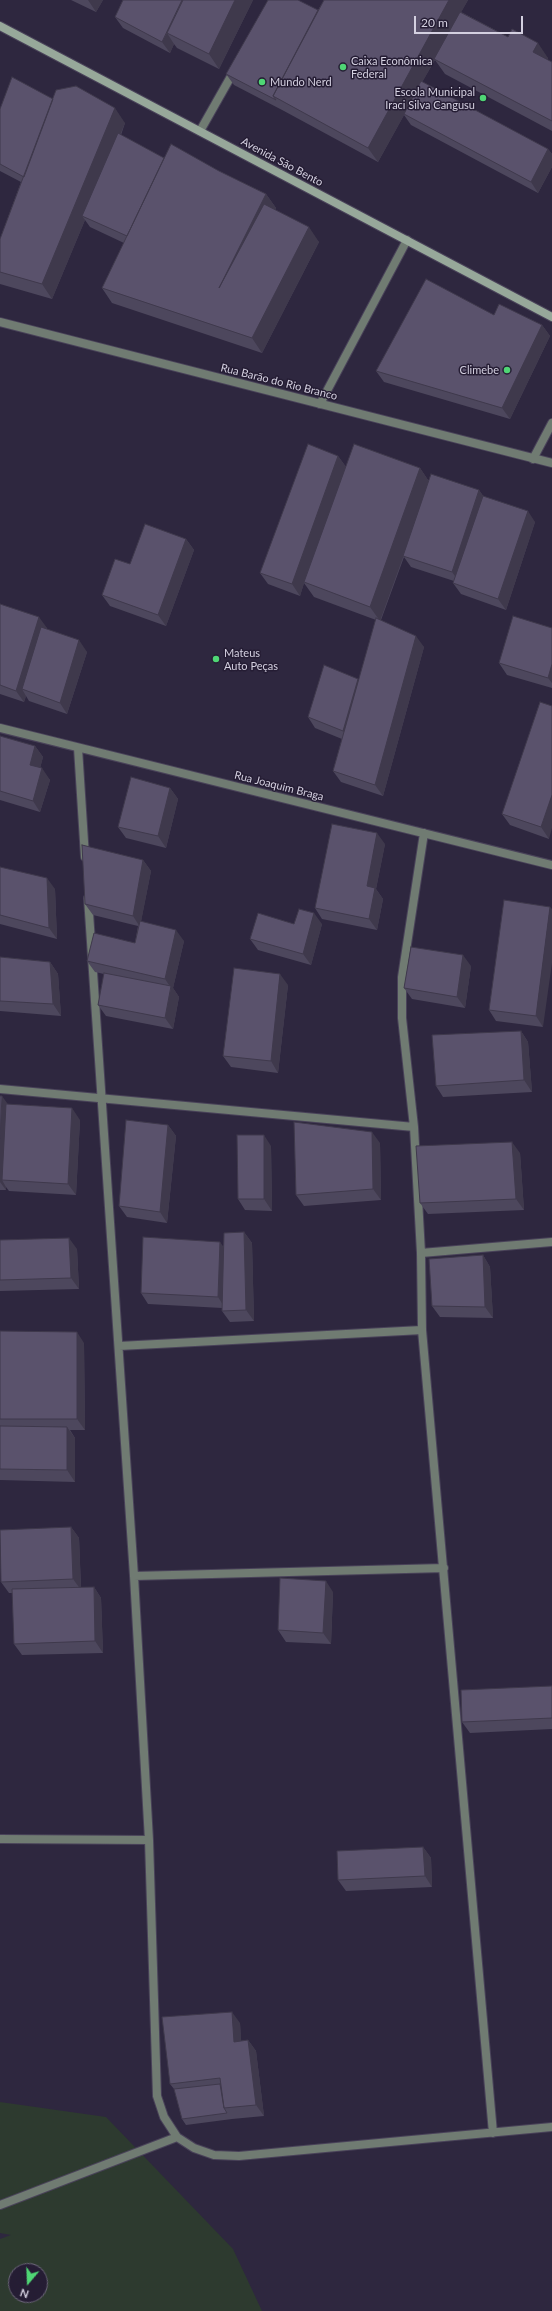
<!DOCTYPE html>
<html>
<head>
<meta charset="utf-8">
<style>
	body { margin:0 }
	#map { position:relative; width:552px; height:2311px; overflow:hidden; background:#2e273f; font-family:Lato,sans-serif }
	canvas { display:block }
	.north { position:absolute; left:8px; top:2263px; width:40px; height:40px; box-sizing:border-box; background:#251d34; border:1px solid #6b6579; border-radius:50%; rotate:199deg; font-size:11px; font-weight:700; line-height:16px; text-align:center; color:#d4d0e0 }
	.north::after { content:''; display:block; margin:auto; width:14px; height:18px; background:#4fd675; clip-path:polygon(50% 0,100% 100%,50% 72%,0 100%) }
	.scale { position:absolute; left:414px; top:16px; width:109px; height:18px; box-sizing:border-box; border:2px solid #d4d0e0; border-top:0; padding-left:5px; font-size:12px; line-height:14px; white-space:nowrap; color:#d4d0e0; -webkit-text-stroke:3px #251d34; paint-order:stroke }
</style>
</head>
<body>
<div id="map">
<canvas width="552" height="2311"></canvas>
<div class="north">N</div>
<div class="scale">20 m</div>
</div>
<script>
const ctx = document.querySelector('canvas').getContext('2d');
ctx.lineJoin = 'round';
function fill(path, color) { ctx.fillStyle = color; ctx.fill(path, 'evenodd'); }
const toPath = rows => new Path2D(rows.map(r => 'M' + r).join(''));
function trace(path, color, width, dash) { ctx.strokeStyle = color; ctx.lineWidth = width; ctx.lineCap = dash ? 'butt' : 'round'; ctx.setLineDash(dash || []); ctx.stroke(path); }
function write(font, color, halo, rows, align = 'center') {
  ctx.font = font + ' Lato,sans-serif'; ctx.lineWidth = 3; ctx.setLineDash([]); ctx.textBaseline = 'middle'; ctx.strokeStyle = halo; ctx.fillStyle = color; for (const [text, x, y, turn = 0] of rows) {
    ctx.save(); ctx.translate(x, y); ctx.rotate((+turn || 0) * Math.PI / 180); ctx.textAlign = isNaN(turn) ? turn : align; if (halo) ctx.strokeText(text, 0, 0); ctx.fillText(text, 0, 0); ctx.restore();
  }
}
fill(toPath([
	[0,2102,106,2117,233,2249,262,2311,0,2311,0,2239,11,2235,0,2233],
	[16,2271,40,2271,40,2295,16,2295]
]), '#2d3a2f');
const service = toPath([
	[200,131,234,71]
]);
const minor = toPath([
	[320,404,407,240],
	[533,459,552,423],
	[0,728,552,865],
	[78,748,85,857],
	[424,833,402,977,402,1018,414,1127,421,1253,422,1330,493,2133],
	[88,898,134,1576,149,1840,157,2096,164,2117,177,2137,194,2148,214,2155,239,2156,552,2127],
	[0,1089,414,1127],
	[421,1253,552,1242],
	[119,1346,422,1330],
	[134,1576,444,1568],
	[0,1839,149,1840],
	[0,2205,177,2137]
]);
const tertiary = toPath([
	[0,322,552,463]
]);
const secondary = toPath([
	[0,26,552,317]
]);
trace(service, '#494259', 10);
trace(minor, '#494259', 10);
trace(tertiary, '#494259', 10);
trace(secondary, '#494259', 10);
trace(service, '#707b72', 8);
trace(minor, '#707b72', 8);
trace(tertiary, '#707b72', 8);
trace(secondary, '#97a89a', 8);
fill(toPath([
	[71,0,103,0,96,12],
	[123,0,253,0,219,69,177,48,174,44,170,53,123,28,115,17],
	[324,0,468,0,461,12,548,58,547,60,552,62,552,131,445,74,435,60,422,82,548,149,552,154,552,167,538,193,411,125,404,115,378,162,284,111,234,85,226,74,318,10],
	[53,99,125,123,121,135,164,158,219,171,266,194,276,208,275,210,319,242,262,353,112,303,102,288,124,243,90,227,85,220,52,299,0,284,0,239,21,182,0,171,0,109],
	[494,315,542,325,550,336,510,419,384,382,376,371],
	[338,456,346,467,420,468,428,480,479,490,483,496,535,522,506,610,461,594,453,583,454,581,411,567,404,557,381,620,424,647,383,796,341,782,333,771,342,739,315,728,308,717,359,680,376,620,314,597,304,583,300,596,268,584,260,573],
	[186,539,194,550,166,626,110,606,102,595,130,564],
	[0,604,47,628,47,629,87,652,67,714,29,701,26,696,24,702,0,694],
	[552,628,552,688,507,675,499,663],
	[552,706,549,839,510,825,502,814],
	[0,736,35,746,43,757,40,768,50,780,40,812,0,800],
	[170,788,178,799,166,848,126,838,118,827],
	[385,844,376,889,383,899,377,930,322,919,315,908],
	[143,860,151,871,141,921,184,941,173,988,179,997,173,1029,106,1016,98,1005,104,974,95,972,87,961,135,943,138,926,93,915,85,904],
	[0,867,55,889,57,939,0,924],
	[504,900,543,1027,496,1021,489,1010],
	[294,924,322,924,311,965,258,950,250,939],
	[0,957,50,962,58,974,61,1016,0,1011],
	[471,966,465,1008,412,999,404,988],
	[288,985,278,1073,231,1067,223,1056],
	[521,1031,528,1042,532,1092,443,1097,436,1086],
	[0,1096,7,1104,80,1120,76,1195,9,1191,6,1187,6,1190,0,1190],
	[168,1125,176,1136,167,1223,127,1217,119,1206],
	[380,1143,381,1200,304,1206,296,1195],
	[271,1146,272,1211,245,1210,238,1199],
	[520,1153,524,1210,428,1214,420,1203],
	[244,1232,252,1243,254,1321,230,1322,222,1311,222,1308,148,1304,141,1293,223,1246],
	[0,1240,77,1249,79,1289,0,1291],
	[483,1255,490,1267,493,1318,440,1317,432,1306],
	[0,1331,84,1343,85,1430,70,1430,75,1438,75,1482,0,1480],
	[71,1527,79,1538,81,1587,94,1587,101,1598,103,1653,22,1655,14,1644,13,1593,9,1593,1,1582],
	[333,1592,331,1644,286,1642,278,1630],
	[552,1686,552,1729,470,1733,462,1722],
	[423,1847,431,1858,432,1887,346,1891,338,1880],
	[240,2023,241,2041,248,2040,256,2051,264,2116,232,2119,186,2125,182,2119,174,2089,170,2084]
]), '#4d475d');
fill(toPath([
	[88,0,103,0,96,12],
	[235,0,253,0,219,69,209,54],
	[449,0,468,0,378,162,368,148],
	[167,33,174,44,170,53,162,42],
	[538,43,548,58,543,67,533,52],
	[115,108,125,123,86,218,82,216,85,220,52,299,42,284],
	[548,149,552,154,552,167,538,193,531,182],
	[266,194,276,208,229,302,219,288],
	[309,227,319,242,262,353,252,338],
	[542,325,550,336,510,419,502,408],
	[338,456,346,467,304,582,304,583,300,596,292,584],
	[420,468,430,483,380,621,370,607],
	[479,490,487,501,460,583,452,572],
	[528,511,535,522,506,610,498,599],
	[186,539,194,550,166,626,158,615],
	[39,617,47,628,27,691,22,689,26,696,24,702,16,691],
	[416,636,424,647,383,796,375,785],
	[79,640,87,652,67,714,60,703],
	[552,664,552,683,548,678],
	[358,679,366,690,351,742,343,731],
	[35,746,43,757,38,776,30,765],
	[42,768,50,780,40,812,33,801],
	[170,788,178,799,166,848,158,836],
	[552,795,552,828,549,839,541,827],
	[377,833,385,844,376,889,383,899,377,930,369,919,367,886],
	[143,860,151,871,140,927,133,916],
	[47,878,55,889,57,939,49,928],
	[550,907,552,909,552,963,543,1027,536,1016],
	[314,913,322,924,311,965,303,954],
	[176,930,184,941,173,988,179,997,173,1029,165,1018,171,988,165,979],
	[463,955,471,966,465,1008,457,997],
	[50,962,58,974,61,1016,53,1004],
	[280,974,288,985,278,1073,271,1061],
	[521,1031,528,1042,532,1092,524,1080],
	[2,1096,10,1107,2,1180,6,1187,6,1190,0,1182,0,1139],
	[72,1108,80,1120,76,1195,68,1184],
	[168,1125,176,1136,167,1223,160,1212],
	[372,1132,380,1143,381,1200,373,1189],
	[264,1135,271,1146,272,1211,264,1199],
	[512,1142,520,1153,524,1210,516,1199],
	[244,1232,252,1243,254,1321,246,1310],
	[69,1238,77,1249,79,1289,71,1278],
	[220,1242,228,1253,225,1308,218,1297],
	[483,1255,490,1267,493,1318,485,1307],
	[77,1332,84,1343,85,1430,77,1419],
	[67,1427,75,1438,75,1482,67,1470],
	[71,1527,79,1538,81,1590,73,1579],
	[326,1581,333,1592,331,1644,323,1633],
	[94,1587,101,1598,103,1653,95,1641],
	[423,1847,431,1858,432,1887,425,1876],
	[232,2012,240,2023,242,2053,234,2042],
	[248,2040,256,2051,264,2116,256,2105]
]), '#3f394c');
const building = toPath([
	[123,0,182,0,162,42,115,17,123,0],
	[183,0,235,0,209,54,167,33,183,0],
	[268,0,298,0,318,10,273,96,276,100,226,74,268,0],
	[324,0,449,0,368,148,273,96,324,0],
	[460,12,508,37,512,29,538,43,533,52,552,62,552,121,434,59,460,12],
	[12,77,53,99,24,177,0,164,0,109,12,77],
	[421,81,548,149,531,182,404,114,421,81],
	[76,86,115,108,42,284,0,272,0,239,56,90,76,86],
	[118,133,164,158,127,236,82,216,118,133],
	[171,144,219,171,266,194,219,288,264,204,309,227,252,338,102,288,171,144],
	[426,279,494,315,499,304,542,325,502,408,376,371,426,279],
	[308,444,338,456,292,584,260,573,308,444],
	[354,444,420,468,370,607,304,582,354,444],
	[431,474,479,490,452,572,403,556,431,474],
	[483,496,528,511,498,599,453,583,483,496],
	[145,524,186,539,158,615,102,595,115,559,130,564,145,524],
	[0,604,39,617,16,691,0,685,0,604],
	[513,616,552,628,552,664,548,678,499,663,513,616],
	[376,618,416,636,375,785,333,771,376,618],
	[41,627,79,640,60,703,22,689,41,627],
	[324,665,358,679,343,731,308,717,324,665],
	[540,702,552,706,552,795,541,827,502,814,540,702],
	[0,736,35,746,30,765,42,768,33,801,0,791,0,736],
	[131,777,170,788,158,836,118,827,131,777],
	[332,824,377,833,367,886,375,888,369,919,315,908,332,824],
	[82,845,143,860,133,916,85,904,82,845],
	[0,867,47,878,49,928,0,915,0,867],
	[504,900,550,907,536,1016,489,1010,504,900],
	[299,909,314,913,303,954,250,939,258,913,294,924,299,909],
	[140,921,176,930,165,979,87,961,94,933,135,943,140,921],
	[411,947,463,955,457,997,404,988,411,947],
	[0,957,50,962,53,1004,0,1001,0,957],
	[234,968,280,974,271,1061,223,1056,234,968],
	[104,973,171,986,165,1018,98,1005,104,973],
	[521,1031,524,1080,436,1086,432,1035,521,1031],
	[0,1096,2,1096,0,1139,0,1096],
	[6,1104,72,1108,68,1184,2,1180,6,1104],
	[126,1120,168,1125,160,1212,119,1206,126,1120],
	[294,1122,372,1132,373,1189,296,1195,294,1122],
	[237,1135,264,1135,264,1199,238,1199,237,1135],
	[512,1142,516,1199,420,1203,416,1146,512,1142],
	[244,1232,246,1310,222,1311,224,1233,244,1232],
	[143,1237,220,1242,218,1297,141,1293,143,1237],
	[69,1238,71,1278,0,1280,0,1240,69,1238],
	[483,1255,485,1307,432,1306,429,1259,483,1255],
	[0,1331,77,1332,77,1419,0,1419,0,1331],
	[0,1426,67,1427,67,1470,0,1469,0,1426],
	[71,1527,73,1579,1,1582,0,1530,71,1527],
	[280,1578,326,1581,323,1633,278,1630,280,1578],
	[94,1587,95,1641,14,1644,12,1589,94,1587],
	[552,1686,552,1718,462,1722,461,1690,552,1686],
	[423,1847,425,1876,338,1880,337,1851,423,1847],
	[232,2012,234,2042,248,2040,256,2105,224,2108,220,2078,170,2084,162,2017,232,2012],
	[220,2084,224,2108,227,2113,182,2119,174,2089,220,2084]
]);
fill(building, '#5a526c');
trace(building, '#3f394c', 1);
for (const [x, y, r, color] of [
	[343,67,4,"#4fd675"],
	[262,82,4,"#4fd675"],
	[483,98,4,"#4fd675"],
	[507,370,4,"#4fd675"],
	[216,659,4,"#4fd675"]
]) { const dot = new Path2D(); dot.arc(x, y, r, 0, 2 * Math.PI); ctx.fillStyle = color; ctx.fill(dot); trace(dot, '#251d34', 1.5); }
write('11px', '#d4d0e0', '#251d34', [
	["Caixa Econômica",351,61],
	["Federal",351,74],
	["Mundo Nerd",270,82],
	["Escola Municipal",475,92,"right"],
	["Iraci Silva Cangusu",475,105,"right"],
	["Climebe",499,370,"right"],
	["Mateus",224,653],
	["Auto Peças",224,666]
], 'left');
write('11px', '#d4d0e0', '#251d34', [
	["Avenida São Bento",282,162,28],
	["Rua Barão do Rio Branco",279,382,14],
	["Rua Joaquim Braga",279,786,14]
]);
</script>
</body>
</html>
